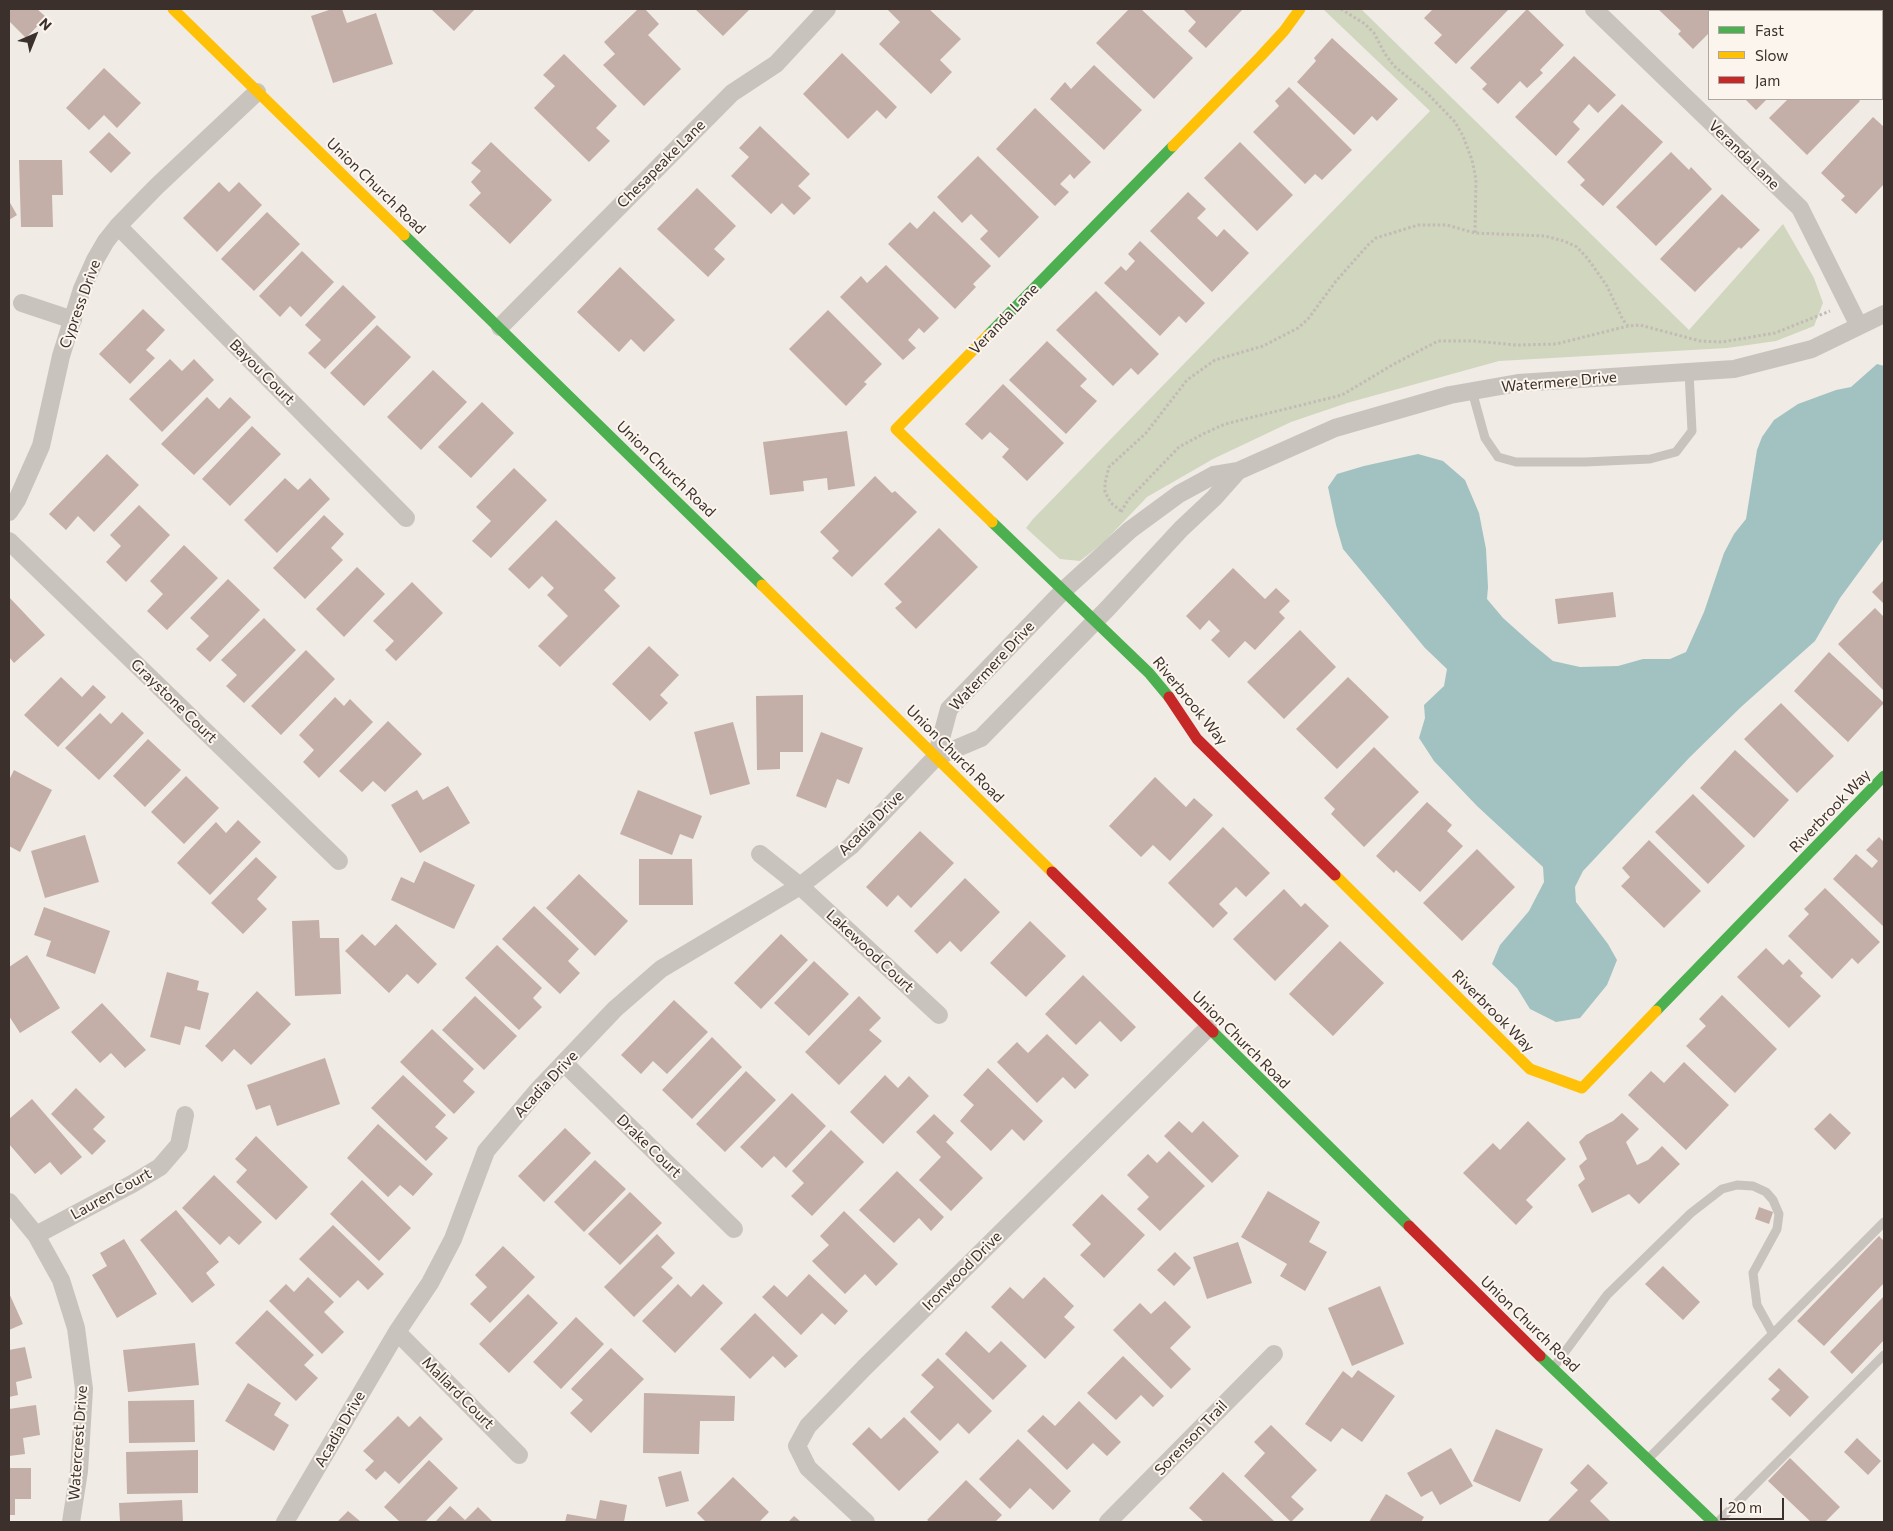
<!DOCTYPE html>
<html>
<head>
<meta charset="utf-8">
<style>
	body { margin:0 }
	#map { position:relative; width:1893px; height:1531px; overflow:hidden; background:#f0ebe5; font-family:Commissioner,sans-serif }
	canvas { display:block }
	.frame { position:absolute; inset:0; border:10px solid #3b302b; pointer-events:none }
	.legend { position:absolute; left:1708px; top:10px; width:175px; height:90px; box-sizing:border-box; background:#fbf5ee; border:1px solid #aea6a0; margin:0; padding:6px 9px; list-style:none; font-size:15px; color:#3b302b }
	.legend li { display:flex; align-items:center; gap:10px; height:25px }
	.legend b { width:25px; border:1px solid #aea6a0 }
	.north { position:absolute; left:10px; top:10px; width:50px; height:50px; -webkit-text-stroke:4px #fbf5ee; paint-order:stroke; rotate:44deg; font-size:14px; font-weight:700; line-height:20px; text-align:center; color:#3b302b }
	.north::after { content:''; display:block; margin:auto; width:18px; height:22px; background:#3b302b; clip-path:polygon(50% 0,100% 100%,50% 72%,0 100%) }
	.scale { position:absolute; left:1720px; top:1498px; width:64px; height:22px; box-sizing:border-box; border:2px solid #3b302b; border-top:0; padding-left:6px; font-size:15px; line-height:18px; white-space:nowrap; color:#3b302b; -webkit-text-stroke:4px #fbf5ee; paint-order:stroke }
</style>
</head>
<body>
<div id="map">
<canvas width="1893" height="1531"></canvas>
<div class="frame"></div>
<ul class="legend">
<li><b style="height:6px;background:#4caf50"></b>Fast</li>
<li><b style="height:6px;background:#ffc107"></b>Slow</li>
<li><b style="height:6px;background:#c62828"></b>Jam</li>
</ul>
<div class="north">N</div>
<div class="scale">20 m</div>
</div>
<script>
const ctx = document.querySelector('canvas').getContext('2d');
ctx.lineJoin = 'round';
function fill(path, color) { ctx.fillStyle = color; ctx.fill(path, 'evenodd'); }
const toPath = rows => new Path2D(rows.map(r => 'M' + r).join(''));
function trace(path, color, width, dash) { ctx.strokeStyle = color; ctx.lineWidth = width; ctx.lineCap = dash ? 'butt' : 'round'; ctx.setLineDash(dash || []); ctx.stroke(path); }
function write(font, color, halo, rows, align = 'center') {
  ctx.font = font + ' Commissioner,sans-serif'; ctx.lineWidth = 4; ctx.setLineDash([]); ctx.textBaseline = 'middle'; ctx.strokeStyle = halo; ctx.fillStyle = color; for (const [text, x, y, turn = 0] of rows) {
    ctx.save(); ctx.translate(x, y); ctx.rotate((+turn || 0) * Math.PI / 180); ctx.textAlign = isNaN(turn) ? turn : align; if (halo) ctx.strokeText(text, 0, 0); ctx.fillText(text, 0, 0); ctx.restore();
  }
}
fill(toPath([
	[1323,9,1361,9,1689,330,1783,224,1814,278,1823,303,1814,326,1776,341,1727,348,1499,361,1347,403,1291,422,1213,459,1147,497,1104,542,1080,561,1060,559,1026,528,1033,519,1430,111]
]), '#d1d6bf');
fill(toPath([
	[1877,364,1884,366,1884,538,1840,598,1815,641,1741,707,1690,757,1583,871,1575,887,1576,902,1608,944,1617,960,1607,985,1580,1018,1556,1022,1530,1009,1517,988,1492,964,1500,945,1529,911,1544,882,1543,867,1477,806,1434,761,1419,738,1425,718,1424,705,1444,686,1447,669,1425,648,1343,549,1336,525,1328,487,1337,474,1364,466,1418,454,1443,461,1465,480,1479,513,1486,549,1488,587,1487,599,1503,618,1531,643,1553,661,1580,667,1618,666,1643,659,1670,659,1686,652,1704,612,1724,553,1734,534,1746,519,1757,450,1762,437,1774,420,1798,404,1836,390,1851,387]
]), '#a1c2c1');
fill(toPath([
	[9,9,37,9,46,17,26,38,9,21],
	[332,9,342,9,347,23,376,13,393,64,333,83,311,16],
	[431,9,475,9,454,31],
	[638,9,645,9,659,24,648,35,681,69,644,106,603,65,615,54,604,42],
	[695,9,750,9,723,36],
	[887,9,929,9,961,39,940,60,952,72,931,94,879,44,900,22],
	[1129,9,1141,9,1193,58,1154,99,1096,43],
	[1183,9,1243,9,1206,48,1188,31,1196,22],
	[1433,9,1509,9,1456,64,1434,43,1442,35,1424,18],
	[1527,9,1564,45,1540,70,1543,73,1527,88,1520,81,1498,104,1482,89,1487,84,1470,68],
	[1658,9,1733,9,1731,11,1709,11,1709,33,1693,49,1678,34,1681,31],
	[1849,9,1884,9,1884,43,1882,41,1882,11,1851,11],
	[1332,38,1398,99,1377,121,1372,116,1354,135,1297,82,1316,61,1314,58],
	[842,53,897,107,886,119,877,110,848,139,803,94],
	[564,54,617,106,596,128,610,141,589,162,534,108,555,86,543,75],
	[1574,56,1616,95,1598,113,1589,104,1573,122,1580,129,1556,156,1515,117],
	[1094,65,1142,110,1104,150,1050,99,1065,82,1071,89],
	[104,68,141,103,117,128,104,115,89,130,66,108],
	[1289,87,1352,150,1322,180,1315,174,1305,184,1253,132,1279,106,1275,101],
	[1745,99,1767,99,1756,110],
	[1788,99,1858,99,1860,101,1807,155,1769,118],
	[1622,104,1663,142,1603,206,1580,185,1585,180,1567,162],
	[1035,108,1091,162,1074,179,1070,174,1060,184,1069,192,1055,206,996,149],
	[1873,117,1884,127,1884,184,1856,214,1841,200,1845,196,1821,173],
	[760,126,810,174,798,186,811,198,794,215,782,203,771,214,731,176,749,157,739,148],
	[109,132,131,153,111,173,89,152],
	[491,142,552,200,510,244,469,205,481,193,471,182,481,171,471,163],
	[1240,142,1293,195,1257,231,1204,178],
	[1671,152,1689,170,1691,167,1712,189,1656,246,1616,207],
	[978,156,1039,217,999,258,980,239,988,231,971,214,962,223,937,197],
	[19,160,62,160,63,195,52,195,53,227,21,227],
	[219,182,229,192,239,182,262,205,217,252,183,218],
	[697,188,736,226,714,249,725,259,708,277,657,229],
	[1188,192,1206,209,1197,218,1217,237,1224,229,1249,253,1212,292,1150,231],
	[1722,194,1760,230,1741,249,1739,247,1695,292,1660,259],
	[9,201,17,215,9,220],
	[934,211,991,266,973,284,976,287,955,309,888,244,910,222,917,229],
	[267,212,300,244,254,291,221,259],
	[1140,241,1205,303,1186,323,1179,316,1160,336,1104,283,1121,266,1126,271,1135,261,1128,254],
	[302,251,334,282,301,317,290,306,280,317,259,296],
	[886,265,939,318,924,333,919,328,908,340,916,348,903,360,840,297,861,276,867,283],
	[620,267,675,320,644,352,631,339,619,352,577,312],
	[343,285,376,317,325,369,308,353,321,340,305,325],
	[1096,291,1159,354,1138,375,1131,368,1113,386,1056,330],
	[143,309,165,330,146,350,155,358,130,384,99,354],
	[828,310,882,364,864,382,867,384,846,406,789,349],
	[377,325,411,357,364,406,330,373],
	[1047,341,1087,379,1080,386,1097,401,1066,434,1009,380],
	[170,359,182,371,194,359,214,380,162,432,129,399],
	[433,370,467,402,421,450,387,417],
	[1003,384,1064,443,1027,481,1002,457,1009,449,990,432,982,440,965,424],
	[207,397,219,409,230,397,251,417,194,475,161,444],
	[482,402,514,433,471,478,438,447],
	[252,426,281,454,230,506,202,479],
	[847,431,855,486,828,490,827,478,803,481,804,491,770,495,763,442],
	[107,454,139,485,94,532,78,516,66,530,49,514],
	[514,468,547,500,491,558,472,541,491,521,476,507],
	[875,476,892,493,895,491,917,512,852,577,832,558,839,551,820,532],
	[285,478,298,490,310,478,330,499,277,553,244,520],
	[139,505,170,535,126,582,106,562,121,546,110,535],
	[324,515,344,534,331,548,343,560,305,599,273,568],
	[556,520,616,578,604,590,620,606,560,667,538,646,568,616,547,595,554,588,542,576,529,589,508,569],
	[939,528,978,567,916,629,895,608,902,602,884,584],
	[184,545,218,578,167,630,147,611,163,594,150,581],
	[357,567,385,594,344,637,316,609],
	[1233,568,1265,599,1276,588,1290,601,1279,612,1285,618,1255,650,1245,641,1229,658,1211,640,1220,631,1209,620,1200,630,1186,616],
	[228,579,260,610,210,662,196,649,209,636,190,618],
	[1884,580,1884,604,1872,592],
	[412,582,443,613,396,661,385,650,394,641,373,621],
	[1613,592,1616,617,1558,624,1555,599],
	[9,597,45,635,14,663,9,657],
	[1875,608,1884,617,1884,691,1838,644],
	[264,618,296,650,244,703,226,686,237,675,221,660],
	[1300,630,1336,667,1284,719,1247,682],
	[649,646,679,675,660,695,668,703,650,721,612,684],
	[306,650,335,679,281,735,251,706],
	[1829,652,1884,703,1848,742,1794,691],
	[61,677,82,697,93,685,106,697,58,747,24,715],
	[1348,677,1389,717,1337,769,1296,729],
	[803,695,803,752,780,752,780,769,757,770,756,696],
	[335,697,344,706,350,699,373,722,319,778,303,762,314,750,299,735],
	[1781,703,1834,756,1797,793,1744,739],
	[122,712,144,733,99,780,65,748,100,713,111,724],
	[388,721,422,754,385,792,373,781,362,792,339,771],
	[733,722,750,784,710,795,694,732],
	[821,732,863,748,849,784,837,779,826,808,796,796],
	[148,739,181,770,145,807,113,776],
	[1374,747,1419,792,1364,847,1331,814,1335,809,1324,798],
	[1735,750,1789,800,1754,838,1700,788],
	[14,770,52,790,20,852,9,846,9,780],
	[186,776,219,808,184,844,151,812],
	[1155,777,1186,807,1194,798,1213,815,1170,861,1153,845,1141,857,1109,826],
	[448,786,470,823,420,853,391,805,417,790,423,800],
	[638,790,702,816,693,839,680,834,672,855,620,834],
	[1693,794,1745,846,1708,884,1655,832],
	[1427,802,1452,825,1447,831,1463,846,1420,892,1396,870,1394,873,1376,856],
	[238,820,261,842,210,895,177,863,216,822,226,833],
	[1223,827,1270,873,1246,897,1236,887,1219,904,1228,913,1213,928,1168,883],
	[920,831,954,863,911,908,898,895,887,907,866,887],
	[85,835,99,882,45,898,31,851],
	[1879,837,1884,842,1884,927,1833,879,1856,854,1872,868,1878,861,1866,850],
	[1649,840,1701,891,1664,928,1621,886,1630,877,1622,868],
	[1477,849,1515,887,1462,941,1423,903],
	[256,857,277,877,257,899,267,909,243,934,211,903],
	[639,859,692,859,693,905,639,905],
	[424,861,475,885,454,929,391,900,401,877,414,883],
	[579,874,628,921,595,956,546,908],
	[965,878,1000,912,961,952,950,941,937,954,914,931],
	[1825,888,1880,942,1858,964,1852,958,1832,979,1788,936,1809,914,1804,909],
	[1284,889,1301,907,1305,903,1329,926,1275,981,1233,939],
	[534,906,579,949,568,961,580,973,560,994,502,939],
	[44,907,110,931,95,974,46,956,51,941,34,935],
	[319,920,320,938,339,938,341,994,295,996,292,921],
	[1030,921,1066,956,1026,997,990,963],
	[396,924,437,964,418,984,407,974,389,993,345,951,362,934,375,946],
	[781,934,808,960,761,1009,734,983],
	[1340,941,1384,983,1333,1036,1289,994],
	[497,945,542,988,533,998,542,1007,519,1030,465,978],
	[1766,948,1783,965,1789,959,1803,973,1800,976,1821,996,1789,1028,1737,977],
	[27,955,60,1008,20,1033,9,1016,9,967],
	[814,961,849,994,809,1036,774,1003],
	[167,972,199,981,197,990,209,993,200,1030,185,1026,180,1045,150,1037],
	[1083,975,1136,1027,1121,1042,1100,1021,1076,1045,1045,1014],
	[257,991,291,1024,251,1065,234,1049,222,1062,205,1046],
	[1722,995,1777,1049,1735,1093,1686,1046,1706,1026,1699,1019],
	[475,996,517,1036,484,1070,442,1030],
	[859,996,881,1018,869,1030,882,1041,839,1085,805,1052],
	[674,1000,708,1032,667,1074,653,1061,641,1074,621,1055],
	[102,1003,146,1050,125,1068,111,1053,100,1063,71,1032],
	[432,1029,474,1069,463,1081,475,1092,454,1114,400,1062],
	[1047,1034,1089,1075,1075,1089,1063,1077,1037,1103,997,1062,1017,1042,1028,1053],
	[712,1037,742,1067,692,1119,662,1090],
	[325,1058,340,1104,277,1126,270,1105,256,1110,247,1085],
	[1684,1062,1729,1105,1686,1150,1628,1095,1651,1071,1664,1083],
	[988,1068,1043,1121,1024,1141,1012,1129,991,1151,960,1121,974,1105,963,1095],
	[746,1071,776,1100,725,1152,696,1124],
	[403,1075,446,1115,435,1127,448,1138,426,1161,371,1108],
	[885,1075,898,1088,909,1076,929,1096,883,1144,850,1112],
	[76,1088,105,1117,93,1129,106,1141,92,1155,51,1114],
	[792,1093,826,1126,786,1168,774,1156,762,1168,740,1147],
	[32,1099,82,1157,61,1175,50,1162,35,1174,9,1144,9,1119],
	[1622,1113,1639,1129,1626,1142,1637,1165,1648,1160,1662,1146,1680,1164,1639,1204,1629,1194,1592,1213,1578,1185,1585,1179,1579,1166,1587,1159,1579,1142,1586,1135,1613,1121],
	[1830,1113,1851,1133,1835,1150,1814,1129],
	[934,1114,954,1133,946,1142,983,1178,951,1211,919,1180,941,1157,916,1132],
	[1179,1121,1192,1133,1203,1121,1239,1156,1212,1183,1164,1136],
	[1528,1121,1566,1159,1526,1200,1533,1207,1516,1225,1463,1173,1493,1143,1500,1150],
	[378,1124,433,1174,413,1196,400,1185,388,1197,347,1158],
	[565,1128,591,1153,544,1202,518,1176],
	[831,1130,864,1162,812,1216,791,1196,804,1183,792,1171],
	[256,1136,308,1187,276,1220,236,1182,247,1170,235,1159],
	[1169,1151,1205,1186,1160,1231,1137,1209,1149,1197,1127,1175,1148,1154,1157,1163],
	[595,1160,626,1189,584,1232,554,1202],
	[897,1171,944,1217,931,1231,919,1218,894,1243,859,1210],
	[214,1175,262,1222,239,1245,229,1236,220,1245,182,1208],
	[362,1180,411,1228,379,1261,330,1214],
	[1268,1191,1320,1222,1309,1242,1327,1252,1305,1291,1280,1276,1287,1264,1241,1237],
	[630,1192,662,1223,620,1265,588,1234],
	[1102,1194,1145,1235,1104,1278,1080,1255,1091,1244,1072,1225],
	[1759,1207,1773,1212,1769,1224,1755,1219],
	[176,1210,219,1262,206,1273,215,1285,192,1303,140,1240],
	[844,1211,898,1264,876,1286,865,1274,845,1294,812,1261,829,1245,820,1236],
	[333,1225,384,1274,368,1290,358,1280,340,1298,299,1259],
	[657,1234,675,1253,661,1267,673,1278,634,1317,604,1287],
	[1879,1236,1884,1241,1884,1283,1824,1346,1797,1321],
	[124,1239,157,1294,117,1318,92,1275,107,1266,100,1253],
	[1238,1242,1252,1283,1207,1299,1193,1257],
	[503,1246,535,1277,490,1323,470,1304,487,1287,475,1275],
	[1175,1252,1191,1268,1174,1286,1157,1270],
	[1663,1266,1700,1302,1683,1320,1645,1284],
	[809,1274,848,1311,835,1325,822,1313,801,1335,762,1297,774,1285,787,1297],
	[308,1277,334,1302,324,1312,344,1332,322,1354,269,1301,286,1284,294,1292],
	[1044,1277,1074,1306,1064,1317,1075,1327,1045,1359,991,1307,1010,1287,1023,1299],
	[678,1284,691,1297,703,1284,723,1303,675,1353,642,1321],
	[1380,1286,1404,1344,1352,1366,1328,1308],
	[9,1293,23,1324,9,1330],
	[528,1294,558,1323,509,1373,479,1344],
	[1884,1296,1884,1340,1852,1374,1830,1352],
	[1165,1301,1191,1327,1170,1348,1191,1369,1171,1389,1113,1330,1140,1303,1151,1314],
	[267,1310,314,1355,304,1365,318,1378,296,1401,235,1343],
	[755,1313,798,1356,785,1368,773,1356,750,1379,720,1349],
	[576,1317,604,1344,561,1389,533,1362],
	[966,1331,989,1353,1001,1341,1027,1366,993,1400,945,1354],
	[195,1343,199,1385,128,1392,123,1350],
	[25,1347,32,1378,16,1382,18,1395,9,1397,9,1350],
	[611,1348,644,1379,591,1433,570,1413,583,1400,571,1389],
	[1123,1356,1164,1396,1153,1407,1141,1395,1116,1420,1087,1393],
	[938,1358,992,1411,969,1434,958,1423,940,1441,910,1412,934,1387,921,1375],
	[1779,1368,1809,1397,1790,1417,1771,1399,1780,1390,1768,1379],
	[1358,1370,1395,1396,1362,1442,1342,1428,1331,1442,1305,1424,1343,1371,1352,1378],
	[248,1383,281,1403,274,1415,289,1425,274,1451,225,1421],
	[644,1393,735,1396,734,1421,700,1421,699,1454,643,1453],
	[194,1400,195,1442,129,1443,128,1401],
	[1079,1401,1121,1442,1107,1456,1093,1443,1067,1470,1027,1431,1043,1415,1055,1426],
	[36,1405,40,1435,23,1438,25,1454,9,1456,9,1409],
	[398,1416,409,1427,420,1416,443,1439,399,1484,385,1471,376,1480,365,1470,374,1461,363,1451],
	[904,1417,939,1452,899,1491,852,1444,869,1427,881,1439],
	[1271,1425,1317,1470,1291,1497,1304,1509,1291,1522,1244,1476,1265,1453,1254,1442],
	[1496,1429,1543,1449,1520,1502,1473,1481],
	[1857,1438,1881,1461,1868,1475,1844,1452],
	[1018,1439,1071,1491,1053,1510,1030,1488,1010,1509,979,1479],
	[1451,1448,1473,1486,1440,1505,1432,1491,1421,1497,1407,1473],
	[198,1450,198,1493,127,1494,126,1452],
	[1790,1458,1840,1507,1825,1522,1811,1522,1768,1481],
	[429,1460,458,1488,425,1522,400,1522,384,1507],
	[1588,1464,1608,1483,1590,1501,1611,1522,1547,1522,1578,1490,1570,1483],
	[9,1468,31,1468,31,1499,15,1499,15,1515,9,1515],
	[681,1471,689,1501,666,1507,658,1477],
	[1223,1472,1275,1522,1204,1522,1189,1508],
	[733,1477,769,1512,759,1522,706,1522,697,1513],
	[966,1480,1002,1515,995,1522,930,1522,927,1520],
	[1386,1494,1424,1517,1421,1522,1369,1522],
	[182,1500,183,1522,120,1522,119,1503],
	[600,1500,627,1505,624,1522,565,1522,567,1514,596,1519],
	[450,1506,465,1520,478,1507,493,1522,435,1522],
	[348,1511,361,1522,337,1522],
	[794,1516,801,1522,788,1522]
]), '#c3afa7');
trace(toPath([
	[1341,9,1365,24,1374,33,1385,54,1394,66,1427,93,1455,122,1463,136,1472,160,1476,179,1475,233],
	[1121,511,1111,503,1105,492,1105,483,1109,467,1146,433,1187,380,1215,360,1263,346,1298,328,1308,319,1336,281,1368,245,1376,238,1418,225,1447,225,1475,233,1545,236,1564,241,1577,247,1588,259,1607,286,1623,320,1628,326,1640,325,1700,341,1722,342,1775,333,1830,311],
	[1121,512,1128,500,1179,447,1203,434,1225,424,1342,395,1394,364,1438,341,1474,341,1516,345,1556,344,1628,326]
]), '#c2bbb6', 3, [2.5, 2.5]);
trace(toPath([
	[1472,391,1485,438,1498,457,1516,462,1585,462,1650,459,1676,452,1692,431,1689,372],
	[1553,1368,1607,1295,1691,1213,1722,1189,1737,1185,1753,1186,1766,1192,1773,1200,1779,1214,1777,1229,1753,1273,1757,1305,1773,1334],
	[1648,1459,1884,1222],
	[1718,1522,1884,1355]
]), '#c9c3be', 9);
trace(toPath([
	[1594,9,1800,208,1859,326],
	[118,226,406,518],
	[22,303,73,320],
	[500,327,732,93,776,64,827,9],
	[9,512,17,500,41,446,61,356,82,289,95,260,106,241,118,226,156,187,257,92],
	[9,541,339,861],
	[936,757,949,709,1064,590,1130,530,1179,494,1214,475,1238,471,1335,428,1450,395,1518,383,1734,369,1812,349,1884,314],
	[760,854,800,886,939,1015],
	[564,1063,734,1229],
	[9,1202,36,1235,61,1280,76,1328,84,1389,79,1471,71,1522],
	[36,1235,132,1184,160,1167,179,1145,185,1115],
	[397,1332,519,1455],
	[285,1522,397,1332,430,1283,453,1239,486,1151,537,1091,615,1009,661,969,800,886,851,846,936,757,981,738,1108,608,1181,529,1214,498,1238,471],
	[866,1522,808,1468,797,1446,808,1426,864,1368,1208,1028],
	[1108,1522,1274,1354]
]), '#c9c3be', 18);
trace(toPath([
	[404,235,762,585],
	[988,335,1173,146],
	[992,522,1149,673,1169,697],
	[1656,1011,1884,776],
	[1213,1032,1409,1226],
	[1540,1356,1713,1522]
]), '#4caf50', 11);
trace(toPath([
	[173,9,404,235],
	[1173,146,1261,56,1284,31,1300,9],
	[988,335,896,429,992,522],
	[762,585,1052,872],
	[1335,875,1530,1069,1582,1088,1656,1011]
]), '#ffc107', 11);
trace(toPath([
	[1169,697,1197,739,1335,875],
	[1052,872,1213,1032],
	[1409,1226,1540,1356]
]), '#c62828', 11);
write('15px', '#3b302b', '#fbf5ee', [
	["Veranda Lane",1744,155,44],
	["Chesapeake Lane",661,164,-45],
	["Union Church Road",376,186,44],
	["Cypress Drive",80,304,-70],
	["Veranda Lane",1004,319,-46],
	["Bayou Court",262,372,45],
	["Watermere Drive",1559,382,-5],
	["Union Church Road",666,469,44],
	["Watermere Drive",992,666,-47],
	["Graystone Court",174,701,44],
	["Riverbrook Way",1190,701,51],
	["Union Church Road",955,754,45],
	["Riverbrook Way",1830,811,-46],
	["Acadia Drive",871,823,-45],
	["Lakewood Court",870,951,43],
	["Riverbrook Way",1493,1011,45],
	["Union Church Road",1241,1040,45],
	["Acadia Drive",546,1084,-47],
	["Drake Court",649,1146,44],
	["Lauren Court",111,1194,-29],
	["Ironwood Drive",962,1271,-45],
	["Union Church Road",1530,1324,44],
	["Mallard Court",458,1393,45],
	["Acadia Drive",340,1429,-60],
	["Sorenson Trail",1191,1438,-46],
	["Watercrest Drive",78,1443,-86]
]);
</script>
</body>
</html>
